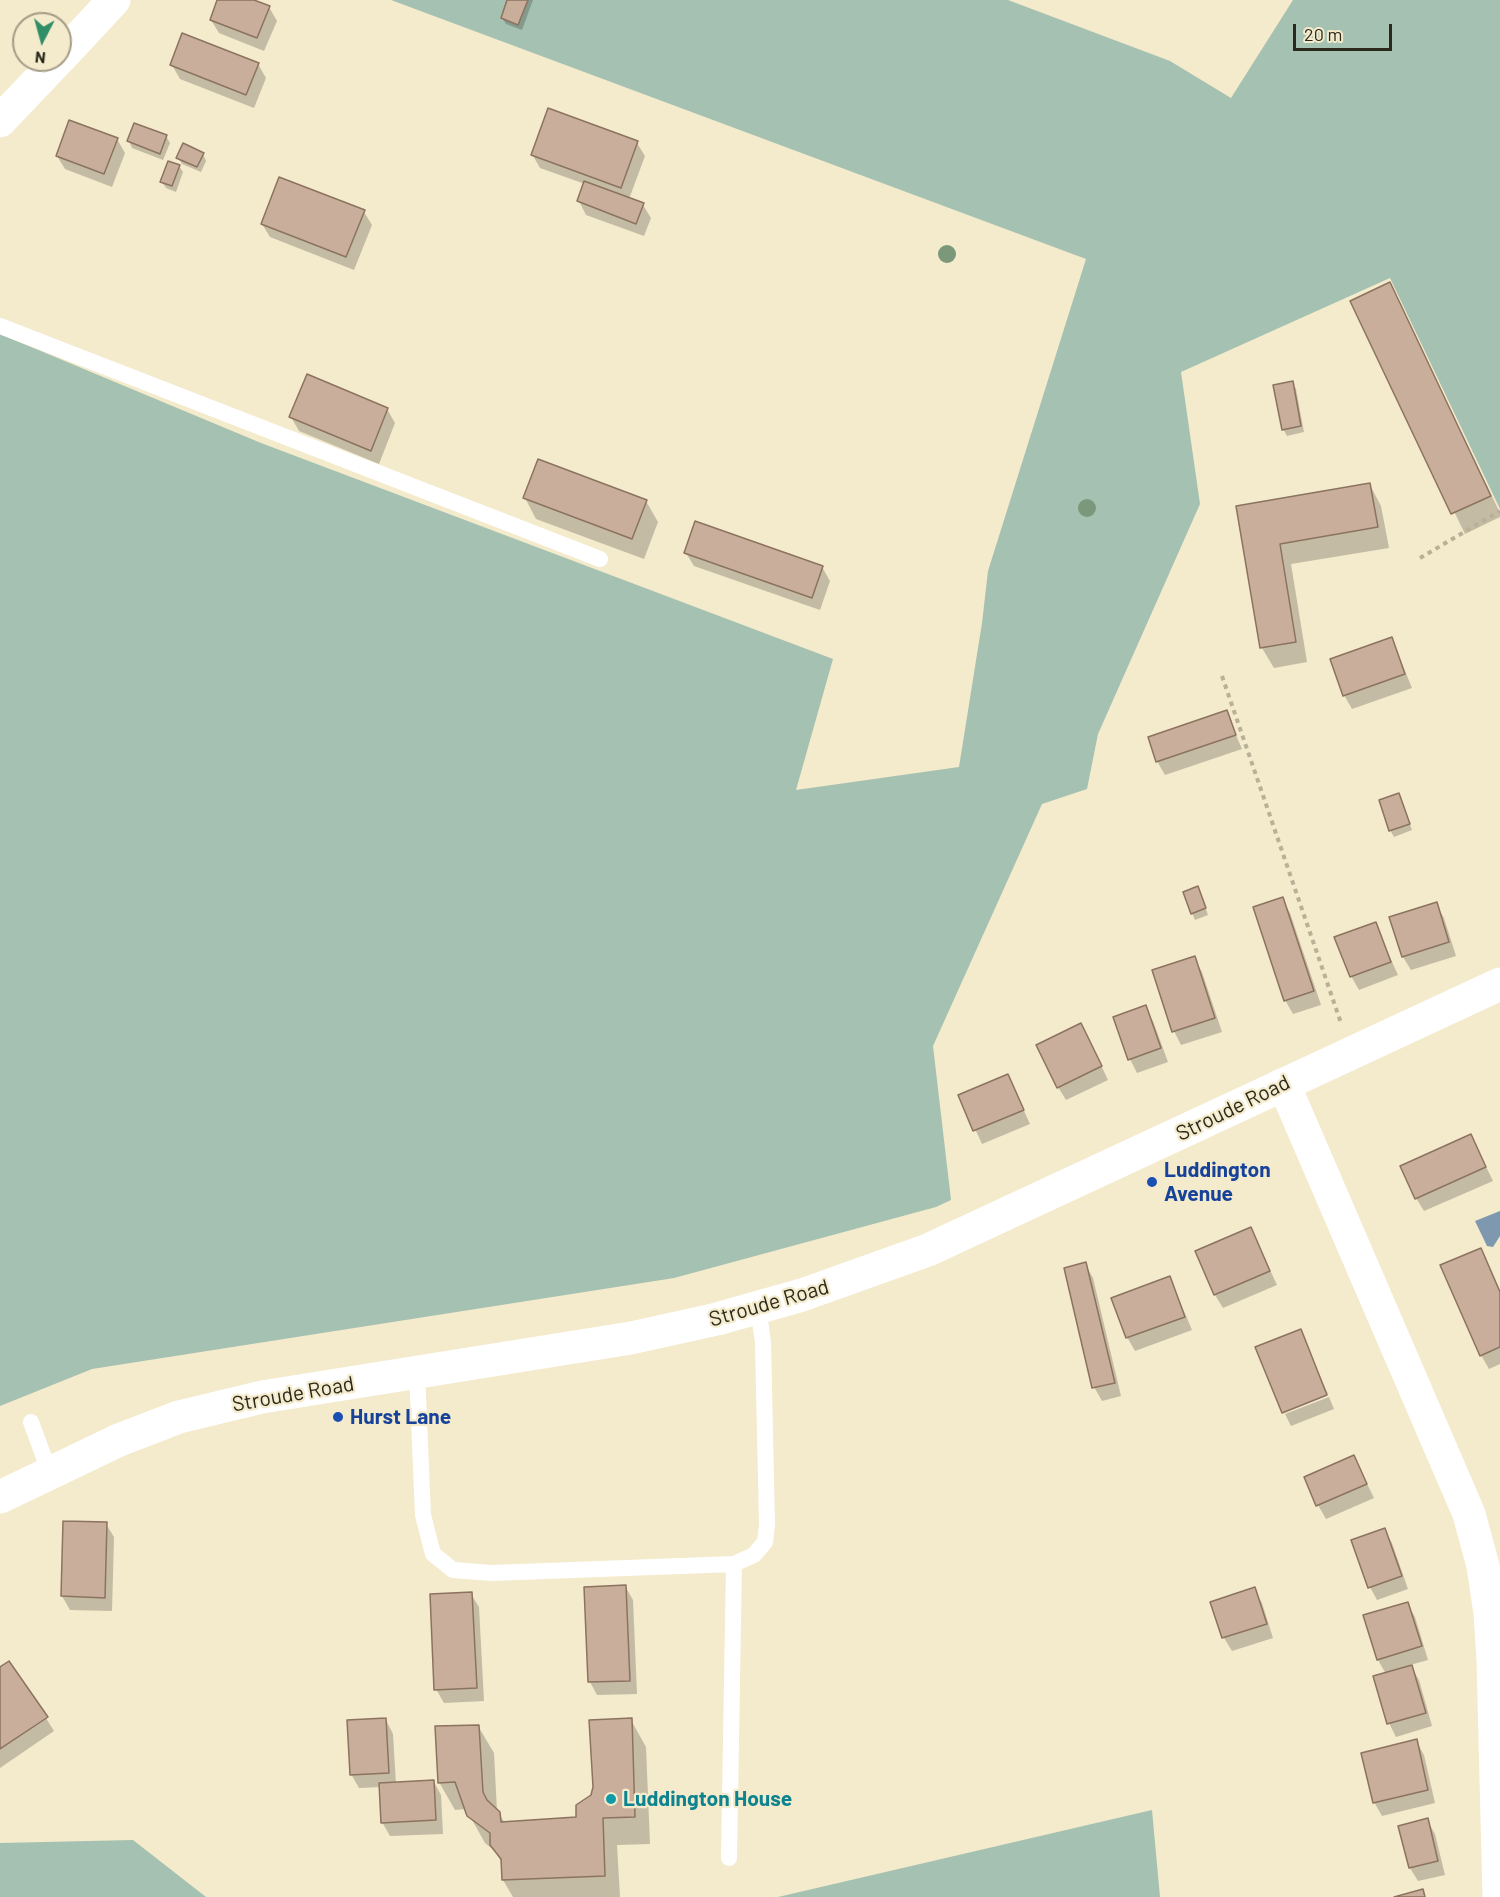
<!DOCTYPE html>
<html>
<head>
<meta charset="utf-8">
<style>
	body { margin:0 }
	#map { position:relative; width:1500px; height:1897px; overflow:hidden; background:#f4eacc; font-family:Barlow,sans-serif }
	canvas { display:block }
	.north { position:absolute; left:12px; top:12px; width:60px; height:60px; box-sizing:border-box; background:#f4eacc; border:2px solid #a49c86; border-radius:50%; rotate:186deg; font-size:16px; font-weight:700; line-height:24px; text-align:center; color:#2b281c }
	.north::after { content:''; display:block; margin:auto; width:21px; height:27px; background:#318f67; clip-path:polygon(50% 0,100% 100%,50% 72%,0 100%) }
	.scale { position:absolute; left:1293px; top:24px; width:99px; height:27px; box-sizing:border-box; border:3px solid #2b281c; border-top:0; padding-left:8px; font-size:18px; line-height:21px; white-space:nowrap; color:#2b281c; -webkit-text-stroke:4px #f4eacc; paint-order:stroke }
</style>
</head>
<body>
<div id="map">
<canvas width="1500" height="1897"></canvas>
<div class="north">N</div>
<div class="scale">20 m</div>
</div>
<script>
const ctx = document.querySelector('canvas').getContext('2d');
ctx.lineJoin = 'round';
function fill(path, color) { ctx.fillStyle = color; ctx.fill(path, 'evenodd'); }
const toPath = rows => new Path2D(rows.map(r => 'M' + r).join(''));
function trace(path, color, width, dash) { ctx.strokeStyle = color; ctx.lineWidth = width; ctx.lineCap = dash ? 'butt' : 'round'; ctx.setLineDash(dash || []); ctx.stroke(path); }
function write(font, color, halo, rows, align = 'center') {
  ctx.font = font + ' Barlow,sans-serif'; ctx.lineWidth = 4.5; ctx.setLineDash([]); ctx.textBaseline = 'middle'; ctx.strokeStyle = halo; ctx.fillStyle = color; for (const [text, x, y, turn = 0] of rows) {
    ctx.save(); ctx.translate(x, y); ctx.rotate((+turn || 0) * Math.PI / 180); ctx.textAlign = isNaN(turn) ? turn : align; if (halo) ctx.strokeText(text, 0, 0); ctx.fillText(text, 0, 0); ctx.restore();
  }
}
fill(toPath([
	[391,0,1008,0,1170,61,1231,98,1293,0,1500,0,1500,509,1390,278,1181,372,1200,504,1098,734,1087,789,1042,804,933,1046,951,1200,936,1207,674,1278,92,1369,0,1406,0,334,261,443,833,659,796,790,959,767,982,623,988,571,1086,259],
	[1152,1810,1160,1897,778,1897],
	[133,1840,206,1897,0,1897,0,1843]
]), '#a5c1b1');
fill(toPath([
	[1500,1211,1500,1236,1493,1247,1487,1246,1475,1221]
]), '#7e98b0');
fill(toPath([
	[219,0,250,0,269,7,277,21,264,51,219,33,211,20],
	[509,0,533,0,522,30,506,24,502,18],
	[258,64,266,78,254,108,180,79,172,65],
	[166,136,170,143,163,160,132,148,129,141],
	[117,139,125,153,112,187,65,169,57,156],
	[637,143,645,156,629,199,643,205,651,218,644,236,586,215,579,201,585,184,540,168,532,154],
	[203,154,206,161,201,172,182,164,178,157],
	[179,166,183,172,176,192,166,188,162,182],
	[364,212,372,225,354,270,270,237,262,224],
	[1390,284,1500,513,1500,517,1465,534,1352,302],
	[1292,383,1296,389,1304,432,1287,436,1283,429],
	[387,409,395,423,379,464,299,431,291,417],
	[1370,485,1381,506,1389,548,1291,564,1307,662,1274,668,1262,648,1238,507],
	[525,498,646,501,658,522,644,559,536,519],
	[686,553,822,567,830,581,820,610,694,566],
	[1392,639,1412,688,1352,709,1344,695],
	[1226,712,1242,749,1165,775,1157,761],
	[1399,795,1412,830,1394,837,1390,830],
	[1201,894,1208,915,1195,920,1192,913],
	[1282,899,1290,913,1321,1005,1293,1014,1285,1000],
	[1436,904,1444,918,1456,956,1411,970,1403,957,1391,918],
	[1375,924,1398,975,1359,990,1351,976],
	[1194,958,1202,972,1222,1032,1181,1045,1174,1031],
	[1145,1007,1153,1021,1168,1062,1137,1073,1130,1059],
	[1088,1038,1108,1080,1066,1100,1058,1087],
	[1008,1076,1030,1124,982,1144,960,1096],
	[1471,1136,1493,1181,1424,1211,1416,1198],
	[1251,1229,1277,1285,1223,1308,1215,1295],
	[1480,1250,1500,1291,1500,1364,1489,1369,1481,1355],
	[1085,1264,1093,1278,1121,1396,1102,1401,1094,1387],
	[1170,1278,1192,1330,1135,1351,1127,1337],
	[1300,1331,1328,1394,1283,1411],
	[1329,1397,1334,1409,1291,1426,1285,1414],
	[1354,1457,1374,1498,1326,1519,1318,1505],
	[106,1524,114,1537,112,1611,70,1610,62,1596],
	[1384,1530,1392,1543,1408,1589,1377,1600,1370,1587],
	[625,1586,633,1600,637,1694,597,1695,590,1682],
	[1254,1589,1262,1603,1273,1638,1232,1651,1224,1638,1212,1603],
	[471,1594,479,1607,484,1701,444,1703,436,1689],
	[1407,1603,1415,1617,1428,1660,1410,1665,1419,1680,1432,1726,1396,1737,1389,1723,1386,1674,1378,1660],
	[0,1669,46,1718,54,1731,0,1768],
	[386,1720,393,1734,396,1784,434,1782,441,1795,443,1834,390,1836,382,1822,381,1787,359,1788,351,1774],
	[631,1720,646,1747,650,1844,617,1845,620,1897,513,1897,503,1880,503,1865,495,1851,485,1843,466,1809,455,1810,439,1782,478,1726,494,1753,497,1811,505,1823,578,1818],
	[1416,1741,1424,1755,1435,1803,1382,1816,1374,1802],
	[1427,1820,1435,1834,1445,1875,1418,1881,1410,1868,1400,1827]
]), '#0003');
const building = toPath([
	[217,0,254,0,270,6,257,38,210,20,217,0],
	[507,0,528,0,518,25,501,18,507,0],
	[182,33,259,63,246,95,170,65,182,33],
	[548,108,638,141,621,188,531,155,548,108],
	[69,120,118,138,104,174,56,156,69,120],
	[134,123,167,135,160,154,127,141,134,123],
	[183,143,204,153,197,167,176,158,183,143],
	[168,161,180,165,172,186,160,182,168,161],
	[279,177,365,210,346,257,261,224,279,177],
	[584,181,644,203,636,224,577,201,584,181],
	[1390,282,1491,496,1451,514,1350,301,1390,282],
	[307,374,388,408,371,451,289,417,307,374],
	[1293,381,1301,426,1282,430,1273,385,1293,381],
	[538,459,647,500,632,539,523,498,538,459],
	[1370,483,1378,527,1280,544,1296,642,1260,648,1236,506,1370,483],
	[695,521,823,566,812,598,684,553,695,521],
	[1392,637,1405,674,1343,696,1330,659,1392,637],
	[1227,710,1236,735,1156,762,1148,737,1227,710],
	[1399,793,1410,824,1389,831,1379,800,1399,793],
	[1198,886,1206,908,1191,914,1183,892,1198,886],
	[1283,897,1314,991,1284,1001,1253,907,1283,897],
	[1437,902,1449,942,1402,957,1389,917,1437,902],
	[1376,922,1391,962,1350,977,1334,937,1376,922],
	[1195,956,1215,1018,1172,1032,1152,970,1195,956],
	[1146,1005,1161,1048,1128,1060,1113,1017,1146,1005],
	[1081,1023,1102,1066,1057,1088,1036,1045,1081,1023],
	[1008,1074,1024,1110,973,1131,958,1095,1008,1074],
	[1471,1134,1486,1167,1415,1199,1400,1166,1471,1134],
	[1251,1227,1270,1271,1214,1295,1195,1251,1251,1227],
	[1481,1248,1500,1292,1500,1347,1480,1356,1440,1265,1481,1248],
	[1086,1262,1115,1383,1092,1388,1064,1268,1086,1262],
	[1170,1276,1185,1317,1126,1338,1111,1298,1170,1276],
	[1301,1329,1327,1395,1282,1413,1255,1347,1301,1329],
	[1354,1455,1367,1484,1316,1506,1304,1477,1354,1455],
	[63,1521,107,1522,105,1598,61,1596,63,1521],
	[1385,1528,1402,1576,1368,1588,1351,1540,1385,1528],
	[626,1585,630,1681,588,1682,584,1587,626,1585],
	[1255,1587,1267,1624,1222,1638,1210,1602,1255,1587],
	[472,1592,477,1688,434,1690,430,1594,472,1592],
	[1408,1602,1422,1646,1377,1660,1363,1615,1408,1602],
	[9,1661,48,1717,0,1749,0,1667,9,1661],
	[1412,1665,1426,1713,1387,1724,1373,1676,1412,1665],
	[386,1718,389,1773,350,1775,347,1720,386,1718],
	[632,1718,635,1817,603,1818,605,1876,502,1880,501,1859,490,1845,490,1833,467,1816,455,1782,438,1783,435,1726,479,1725,483,1792,487,1800,500,1812,501,1822,576,1817,576,1805,591,1795,593,1787,589,1720,632,1718],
	[1417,1739,1428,1790,1373,1803,1361,1753,1417,1739],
	[434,1780,436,1820,381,1823,379,1783,434,1780],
	[1428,1818,1438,1861,1409,1868,1398,1826,1428,1818],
	[1423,1889,1425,1897,1394,1897,1423,1889]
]);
fill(building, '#c9af9b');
trace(building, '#8b7360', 1.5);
trace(toPath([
	[1420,558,1500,511],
	[1222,676,1341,1023]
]), '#b8b097', 4, [4.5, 4.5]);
trace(toPath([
	[0,326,600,559],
	[417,1373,423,1515,433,1554,453,1570,492,1573,734,1564,729,1858],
	[31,1422,49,1471],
	[734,1564,754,1555,765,1542,767,1525,763,1342,758,1307]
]), '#fff', 16);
trace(toPath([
	[60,58,114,0],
	[0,121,58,60],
	[1282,1085,1291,1101,1469,1514,1483,1566,1490,1613,1493,1660,1499,1897]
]), '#fff', 33);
trace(toPath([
	[0,1497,119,1440,179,1417,262,1397,631,1338,717,1319,802,1295,928,1250,1500,984]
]), '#fff', 33);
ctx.fillStyle = '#7c987b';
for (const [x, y] of [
	[947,254],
	[1087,508]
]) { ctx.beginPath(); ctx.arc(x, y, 9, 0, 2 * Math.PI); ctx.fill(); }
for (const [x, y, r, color] of [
	[1152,1182,6,"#1a4fb4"],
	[338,1417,6,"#1a4fb4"],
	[611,1799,6,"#0f9aa8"]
]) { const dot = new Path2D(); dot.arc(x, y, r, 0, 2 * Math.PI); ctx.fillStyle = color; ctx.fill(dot); trace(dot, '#f4eacc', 2); }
write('21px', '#2b281c', '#f4eacc', [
	["Stroude Road",1233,1108,-26],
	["Stroude Road",769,1303,-16],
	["Stroude Road",293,1394,-10]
]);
write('bold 21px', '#164399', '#f4eacc', [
	["Luddington",1164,1170],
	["Avenue",1164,1194],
	["Hurst Lane",350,1417]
], 'left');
write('bold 21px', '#0d838f', '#f4eacc', [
	["Luddington House",623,1799]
], 'left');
</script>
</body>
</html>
